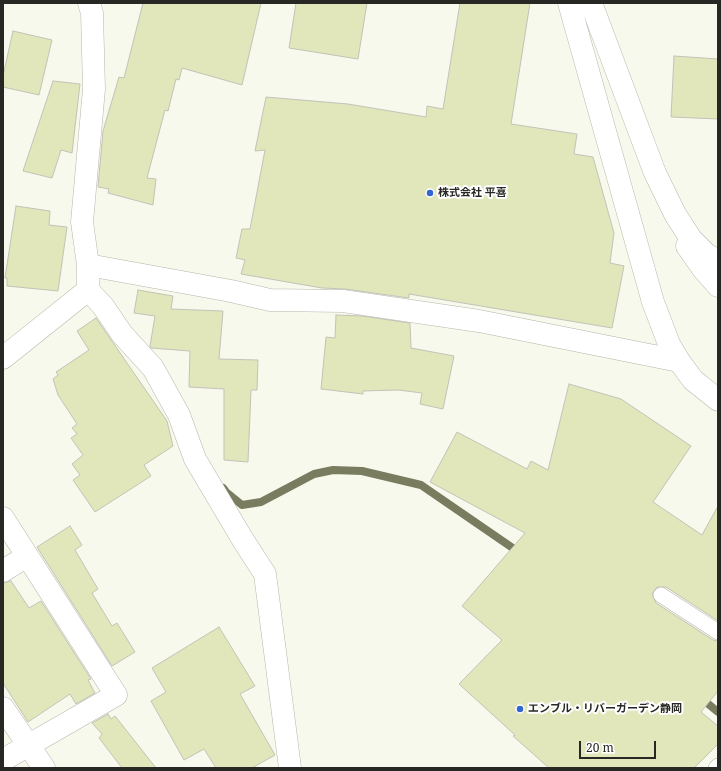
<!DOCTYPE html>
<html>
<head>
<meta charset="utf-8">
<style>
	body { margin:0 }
	#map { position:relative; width:721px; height:771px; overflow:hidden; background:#f8f9ed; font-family:"Noto Serif",serif }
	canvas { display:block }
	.frame { position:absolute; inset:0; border:4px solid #272723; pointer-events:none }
	.scale { position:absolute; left:579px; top:741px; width:77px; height:18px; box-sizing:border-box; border:2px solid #272723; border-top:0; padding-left:5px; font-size:12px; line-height:14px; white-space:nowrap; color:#272723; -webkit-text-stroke:3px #fff; paint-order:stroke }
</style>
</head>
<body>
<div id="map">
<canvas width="721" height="771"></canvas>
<div class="frame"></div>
<div class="scale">20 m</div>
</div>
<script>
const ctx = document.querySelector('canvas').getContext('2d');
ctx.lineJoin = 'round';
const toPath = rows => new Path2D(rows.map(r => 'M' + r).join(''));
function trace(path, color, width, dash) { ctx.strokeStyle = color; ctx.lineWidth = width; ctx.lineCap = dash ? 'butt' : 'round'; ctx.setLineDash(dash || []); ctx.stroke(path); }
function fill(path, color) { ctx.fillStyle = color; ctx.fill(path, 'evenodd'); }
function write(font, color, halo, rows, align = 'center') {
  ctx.font = font + ' "Noto Serif","Noto Sans JP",serif'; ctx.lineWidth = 4; ctx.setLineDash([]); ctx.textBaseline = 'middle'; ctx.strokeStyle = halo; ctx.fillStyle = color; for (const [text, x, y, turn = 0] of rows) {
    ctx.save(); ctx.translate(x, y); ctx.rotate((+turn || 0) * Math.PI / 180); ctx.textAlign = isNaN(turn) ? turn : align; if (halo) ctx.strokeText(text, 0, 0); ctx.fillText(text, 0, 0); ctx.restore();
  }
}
trace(toPath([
	[223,488,226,492,242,505,261,502,314,474,333,470,362,471,421,485,520,553],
	[701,698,718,712]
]), '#797c5e', 8);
const building = toPath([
	[143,3,261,3,242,85,182,68,179,80,176,79,168,111,165,110,147,178,156,179,153,205,108,193,109,189,98,187,103,131,119,77,124,78,143,3],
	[296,3,367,3,358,59,289,48,296,3],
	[460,3,530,3,511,124,577,134,574,154,593,157,614,233,610,263,624,266,612,328,409,294,409,298,345,289,322,288,241,274,245,260,236,258,242,229,250,229,265,150,255,151,266,97,348,104,426,117,427,106,443,109,460,3],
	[13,31,52,40,39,95,3,87,3,76,13,31],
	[674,56,718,59,718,119,671,117,674,56],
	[53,81,80,84,72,153,61,150,52,178,23,171,53,81],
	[16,206,50,211,49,225,67,227,58,291,7,286,7,278,5,278,16,206],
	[138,290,173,296,171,309,223,311,219,359,258,360,257,390,251,390,248,462,224,460,224,389,189,387,190,351,151,348,150,346,155,316,134,313,138,290],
	[336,315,362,316,410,323,411,348,454,356,443,409,420,404,422,393,398,390,363,391,363,394,321,389,326,337,335,338,336,315],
	[96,318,167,421,173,446,144,465,151,476,95,512,73,480,80,475,72,464,83,455,71,438,77,434,72,428,77,424,58,395,53,379,58,375,56,372,89,350,77,331,96,318],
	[569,384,621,399,691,446,653,502,702,535,718,506,718,621,666,587,657,587,652,594,656,603,713,640,718,641,718,691,701,712,718,726,718,744,694,768,549,768,513,736,515,735,459,684,502,640,462,606,525,533,430,482,457,432,527,469,531,461,548,470,569,384],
	[70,526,82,545,75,550,98,589,92,593,112,626,117,623,135,652,112,666,37,547,70,526],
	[11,581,29,608,41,601,91,679,88,680,95,693,76,704,70,694,28,722,3,683,3,583,11,581],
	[219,627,255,686,240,694,275,755,252,768,216,768,204,749,184,760,151,701,166,692,152,668,219,627],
	[108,714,111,719,115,716,156,768,122,768,99,738,102,734,92,723,108,714]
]);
fill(building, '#e1e6bb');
trace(building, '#c1c3b7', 1);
const service = toPath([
	[661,595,718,632],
	[716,768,718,766]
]);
const minor = toPath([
	[89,3,92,13,94,89,82,222,88,265,88,290,103,306,122,334,153,368,179,415,195,459,243,540,265,574,290,768],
	[88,265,231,291,270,300,343,301,479,321,679,361],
	[3,358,88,290],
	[3,518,116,695,3,760],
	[3,571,27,556],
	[3,708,44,768]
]);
const trunk = toPath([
	[569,3,653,302,669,344,679,361,693,380,718,400],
	[591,3,655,173,675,214,691,239,706,254,718,261],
	[687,246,703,269,718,286]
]);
trace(service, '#b5b6ab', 16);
trace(minor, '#b5b6ab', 23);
trace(trunk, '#b5b6ab', 23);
trace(service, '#fff', 15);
trace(minor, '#fff', 22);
trace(trunk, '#fff', 22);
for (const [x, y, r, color] of [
	[430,193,4,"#3265d4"],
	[520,709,4,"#3265d4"]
]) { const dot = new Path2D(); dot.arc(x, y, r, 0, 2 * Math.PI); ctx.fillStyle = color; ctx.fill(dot); trace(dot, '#fff', 1.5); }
write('bold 11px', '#272723', '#fff', [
	["株式会社 平喜",438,193],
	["エンブル・リバーガーデン静岡",528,709]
], 'left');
</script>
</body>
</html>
